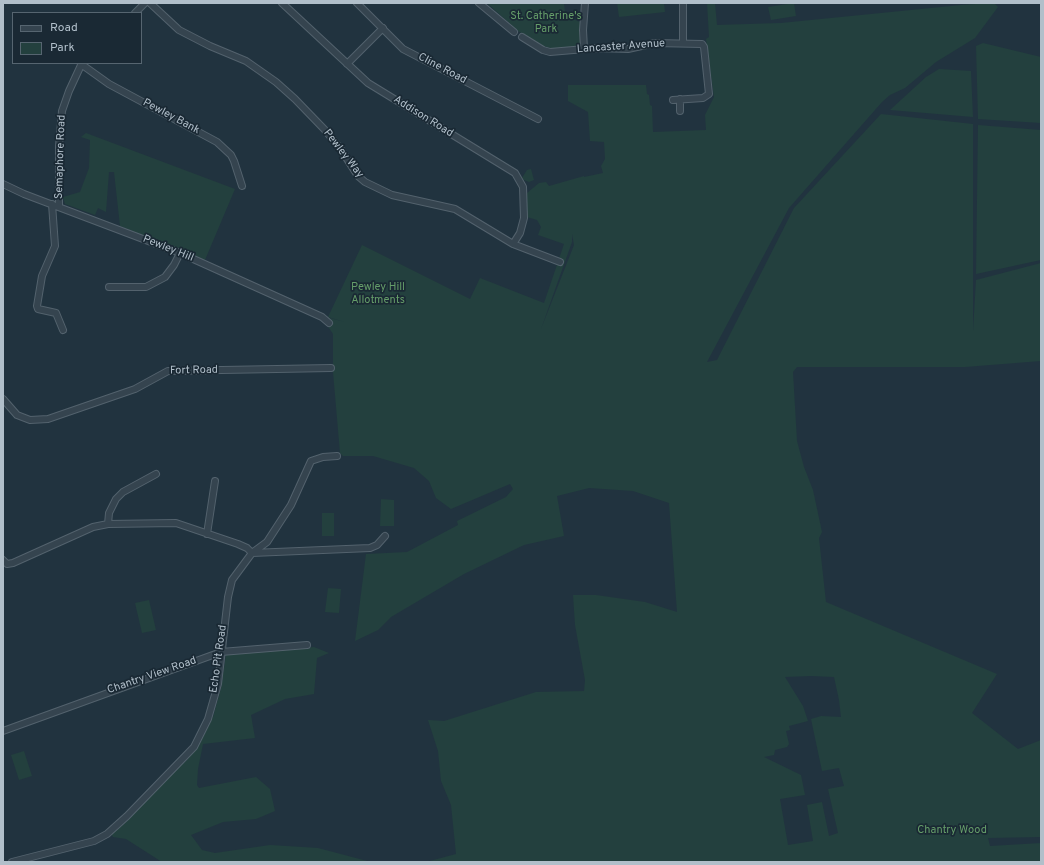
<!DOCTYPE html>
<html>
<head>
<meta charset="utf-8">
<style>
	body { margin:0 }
	#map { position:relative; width:1044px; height:865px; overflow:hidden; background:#21333f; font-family:Overpass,sans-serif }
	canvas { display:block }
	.frame { position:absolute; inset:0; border:4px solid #b1bfca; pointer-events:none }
	.legend { position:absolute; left:12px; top:12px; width:130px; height:52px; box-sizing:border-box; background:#1a2934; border:1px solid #566570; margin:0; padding:5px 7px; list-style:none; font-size:12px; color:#b1bfca }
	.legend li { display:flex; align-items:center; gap:8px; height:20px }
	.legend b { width:20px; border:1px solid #566570 }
</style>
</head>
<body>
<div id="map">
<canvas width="1044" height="865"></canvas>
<div class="frame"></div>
<ul class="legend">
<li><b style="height:5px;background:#35444f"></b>Road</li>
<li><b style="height:11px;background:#23403e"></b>Park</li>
</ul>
</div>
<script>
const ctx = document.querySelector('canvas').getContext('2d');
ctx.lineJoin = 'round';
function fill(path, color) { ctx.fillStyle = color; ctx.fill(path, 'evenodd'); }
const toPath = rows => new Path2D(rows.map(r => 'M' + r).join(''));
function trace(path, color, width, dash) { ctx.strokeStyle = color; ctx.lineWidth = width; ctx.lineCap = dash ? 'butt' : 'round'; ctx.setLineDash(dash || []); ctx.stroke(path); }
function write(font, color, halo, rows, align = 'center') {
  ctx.font = font + ' Overpass,sans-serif'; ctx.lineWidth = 3.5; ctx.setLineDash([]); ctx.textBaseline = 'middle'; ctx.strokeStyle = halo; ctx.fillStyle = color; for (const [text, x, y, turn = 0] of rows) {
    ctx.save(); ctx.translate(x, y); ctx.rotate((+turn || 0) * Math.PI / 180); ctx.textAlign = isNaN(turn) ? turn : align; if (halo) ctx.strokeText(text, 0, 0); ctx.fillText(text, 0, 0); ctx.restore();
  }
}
fill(toPath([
	[487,3,564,3,565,12,569,17,580,22,580,42,577,46,554,49,543,46,518,31],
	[617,3,664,3,665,12,619,17],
	[707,3,715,3,717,25,781,23,961,5,989,3,995,4,998,7,975,38,936,62,905,88,890,95,882,102,789,208,707,362,717,360,794,208,881,114,973,124,973,331,976,280,1041,263,1041,361,965,367,797,367,793,372,797,441,804,467,813,490,822,532,819,538,826,602,997,674,972,713,1018,749,1041,740,1041,837,988,838,990,846,1041,843,1041,862,426,862,456,854,451,805,441,781,438,751,428,720,444,721,536,692,584,691,585,680,575,625,573,595,596,595,645,602,677,612,669,503,633,491,589,488,557,496,564,536,524,545,464,574,391,617,378,630,355,641,366,554,407,552,458,525,457,521,506,497,513,489,510,484,451,509,436,498,429,481,414,468,373,456,343,456,340,453,333,372,333,334,329,328,326,317,345,322,328,317,362,245,470,299,480,278,544,303,564,244,538,235,541,227,537,220,527,217,527,193,539,183,546,182,549,186,584,176,584,177,603,173,601,166,605,159,604,142,590,141,588,112,568,101,568,85,646,85,647,94,649,95,650,105,652,106,653,132,706,130,705,115,714,97,706,39,709,37],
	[572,234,574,245,541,329,572,242],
	[811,676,834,677,839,700,841,717,821,716,811,719,822,771,839,768,844,786,828,789,838,833,829,836,822,802,807,805,813,841,788,845,780,799,805,795,801,775,764,757,774,755,775,750,787,747,789,744,786,731,790,730,789,726,808,721,803,706,785,677],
	[794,3,796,16,771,20,768,7],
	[983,43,1041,57,1041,123,978,119,976,46],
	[939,69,971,71,973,117,890,110,926,77],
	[978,125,1041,130,1041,260,976,274],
	[86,133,235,189,205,260,120,226,114,172,109,172,106,212,98,208,95,215,65,204,63,197,80,192,89,168,90,140,81,137],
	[531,169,534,180,529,182,524,180,522,178,527,170],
	[381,499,394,500,394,526,380,526],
	[322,513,334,513,334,536,322,536],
	[328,588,341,589,339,613,325,612],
	[149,600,156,630,142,633,135,603],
	[314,647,329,653,317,658,314,694,285,699,251,715,255,738,203,744,198,769,197,785,199,788,256,777,270,789,275,811,256,819,223,822,191,835,202,850,215,853,270,845,318,848,371,862,162,862,126,839,113,837,111,834,124,824,166,778,186,761,200,743,213,717,221,688,226,655],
	[24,751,32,776,19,780,11,755]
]), '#23403e');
const minor = toPath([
	[150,3,179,30,210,46,246,61,276,82,295,99,324,129,340,148,358,176,365,182,392,195,455,209,513,244,560,262],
	[282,3,368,83,515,173,523,187,524,218,520,233,513,244],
	[357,3,403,49,538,119],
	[479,3,514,32],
	[683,3,683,43],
	[135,13,145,3],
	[522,37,543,50,550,52,597,48,628,49,655,43,702,44,704,47,709,94,703,98,673,100],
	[584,49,583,30,585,3],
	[81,64,109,84,217,142,231,155,234,161,242,186],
	[347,64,383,28],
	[680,99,680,111],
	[3,184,24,194,180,253,322,317,329,323],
	[52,204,55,246,42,276,37,306,38,309,56,313,63,330],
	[59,207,59,146,62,111,69,91,82,63],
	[109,287,146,287,165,277,174,265,180,253],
	[3,399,17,415,30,420,48,419,135,389,168,371,331,368],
	[108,524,109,513,116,499,123,492,156,474],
	[207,534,215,481],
	[252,553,370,548,377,545,385,536],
	[3,560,7,564,13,563,93,527,108,524,176,523,238,544,247,548,252,553],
	[3,731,221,652,307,645],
	[12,862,94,841,107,834,127,816,194,747,208,719,218,684,228,597,232,580,252,553,267,542,291,505,311,461,323,457,337,456]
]);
trace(minor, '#53626d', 8);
trace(minor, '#35444f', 6);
write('11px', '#659d69', '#1a2934', [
	["St. Catherine's",546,17],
	["Park",546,30],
	["Pewley Hill",378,288],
	["Allotments",378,301],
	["Chantry Wood",952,831]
]);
write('11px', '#b1bfca', '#1a2934', [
	["Lancaster Avenue",621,47,-4],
	["Cline Road",442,69,28],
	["Pewley Bank",171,117,28],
	["Addison Road",423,117,32],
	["Pewley Way",343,154,52],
	["Semaphore Road",61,157,-88],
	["Pewley Hill",168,249,22],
	["Fort Road",194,371,-1],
	["Echo Pit Road",219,659,-82],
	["Chantry View Road",152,676,-19]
]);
</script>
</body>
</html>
